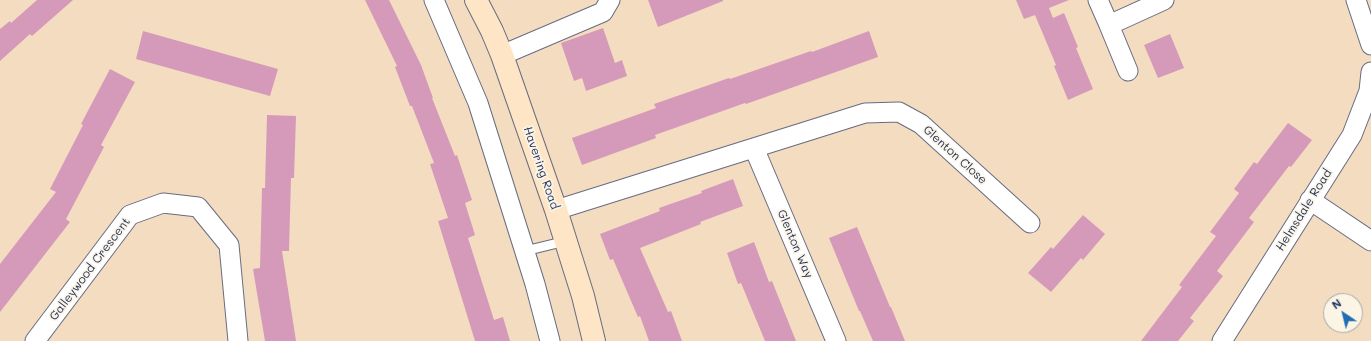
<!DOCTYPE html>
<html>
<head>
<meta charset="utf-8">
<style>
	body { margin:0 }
	#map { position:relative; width:1371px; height:341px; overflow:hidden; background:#f4dcc0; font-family:Mali,sans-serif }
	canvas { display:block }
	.north { position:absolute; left:1323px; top:293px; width:40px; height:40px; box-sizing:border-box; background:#fcf5e5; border:1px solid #a2a6af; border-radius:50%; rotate:325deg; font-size:11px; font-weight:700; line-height:16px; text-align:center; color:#1b2f5e }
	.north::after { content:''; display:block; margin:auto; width:14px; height:18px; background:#1f6fb2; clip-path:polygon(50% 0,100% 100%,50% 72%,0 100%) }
</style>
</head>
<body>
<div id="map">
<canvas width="1371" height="341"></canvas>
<div class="north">N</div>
</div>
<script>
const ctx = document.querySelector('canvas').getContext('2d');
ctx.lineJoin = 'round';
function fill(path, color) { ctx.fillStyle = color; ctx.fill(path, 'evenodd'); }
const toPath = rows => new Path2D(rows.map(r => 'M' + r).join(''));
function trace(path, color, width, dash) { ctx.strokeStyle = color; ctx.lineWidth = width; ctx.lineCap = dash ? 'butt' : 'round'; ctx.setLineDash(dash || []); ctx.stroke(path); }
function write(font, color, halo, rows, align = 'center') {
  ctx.font = font + ' Mali,sans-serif'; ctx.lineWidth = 3.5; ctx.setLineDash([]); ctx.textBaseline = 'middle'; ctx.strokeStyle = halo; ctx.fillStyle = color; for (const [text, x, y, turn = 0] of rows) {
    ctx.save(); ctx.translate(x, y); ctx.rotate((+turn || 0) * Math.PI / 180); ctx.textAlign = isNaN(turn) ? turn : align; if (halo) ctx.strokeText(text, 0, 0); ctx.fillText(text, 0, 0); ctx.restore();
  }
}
fill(toPath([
	[37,0,73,0,32,36,30,34,0,61,0,29,10,21,11,23],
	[365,0,389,0,421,65,433,98,432,98,455,156,457,155,472,200,465,203,475,235,468,238,494,320,503,317,510,341,475,341,438,221,448,218,430,164,434,163,412,106,410,106,395,67,397,66],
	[648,0,723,0,723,1,658,27],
	[1016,0,1069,0,1049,8,1053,18,1064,13,1078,47,1076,48,1093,89,1068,100,1054,66,1056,65,1035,15,1024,19],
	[603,28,615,63,622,60,627,76,586,91,582,78,574,81,561,43],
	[143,31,278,69,270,96,136,59],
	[869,31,878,57,746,104,745,103,655,135,656,138,582,165,572,138,656,108,654,104,729,78,730,79,811,51,812,52],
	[1170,34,1184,68,1158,78,1144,45],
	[110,69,135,82,101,145,104,147,66,219,70,222,0,312,0,264,56,192,50,189,83,125,81,124],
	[267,115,296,116,294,178,291,178,289,251,282,251,296,341,265,341,253,269,260,268,262,188,265,188],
	[1288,123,1312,140,1291,167,1289,166,1249,218,1254,222,1217,271,1223,276,1190,318,1194,321,1178,341,1141,341,1182,287,1179,285,1216,236,1210,232,1239,193,1234,189,1254,162,1257,164],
	[733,179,743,206,700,222,701,224,640,248,668,312,671,311,682,341,649,341,640,316,638,317,613,259,610,260,600,234,660,211,659,208,702,193,701,191],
	[1083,215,1105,234,1083,260,1081,258,1051,292,1028,273,1051,247,1053,249],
	[857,227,890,307,891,307,905,341,873,341,860,311,859,311,829,238],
	[754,242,769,282,772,281,796,341,765,341,741,283,738,284,727,253]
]), '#d59ab9');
const lane = toPath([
	[525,251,566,241]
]);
const street = toPath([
	[434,0,478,103,535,284,550,341],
	[1098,0,1109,25,1164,0],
	[1356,0,1371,45],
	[1109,25,1128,71],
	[502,55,603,12,610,0],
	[754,148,836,341],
	[1310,200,1371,241],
	[556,210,865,113,899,112,921,124,1030,223],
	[35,341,130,215,163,203,198,207,229,245,238,341],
	[1222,341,1352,135,1369,91,1371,72]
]);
const secondary = toPath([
	[476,0,492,31,502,55,556,210,583,296,594,341]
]);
trace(lane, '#676c80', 11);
trace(street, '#676c80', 21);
trace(secondary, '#676c80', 24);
trace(lane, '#fff', 9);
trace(street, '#fff', 19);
trace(secondary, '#fee5c5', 22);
write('12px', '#1b2f5e', '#fcf5e5', [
	["Glenton Close",955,155,42],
	["Havering Road",541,168,71],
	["Helmsdale Road",1304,210,-58],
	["Glenton Way",795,244,67],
	["Galleywood Crescent",90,269,-53]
]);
</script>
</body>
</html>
